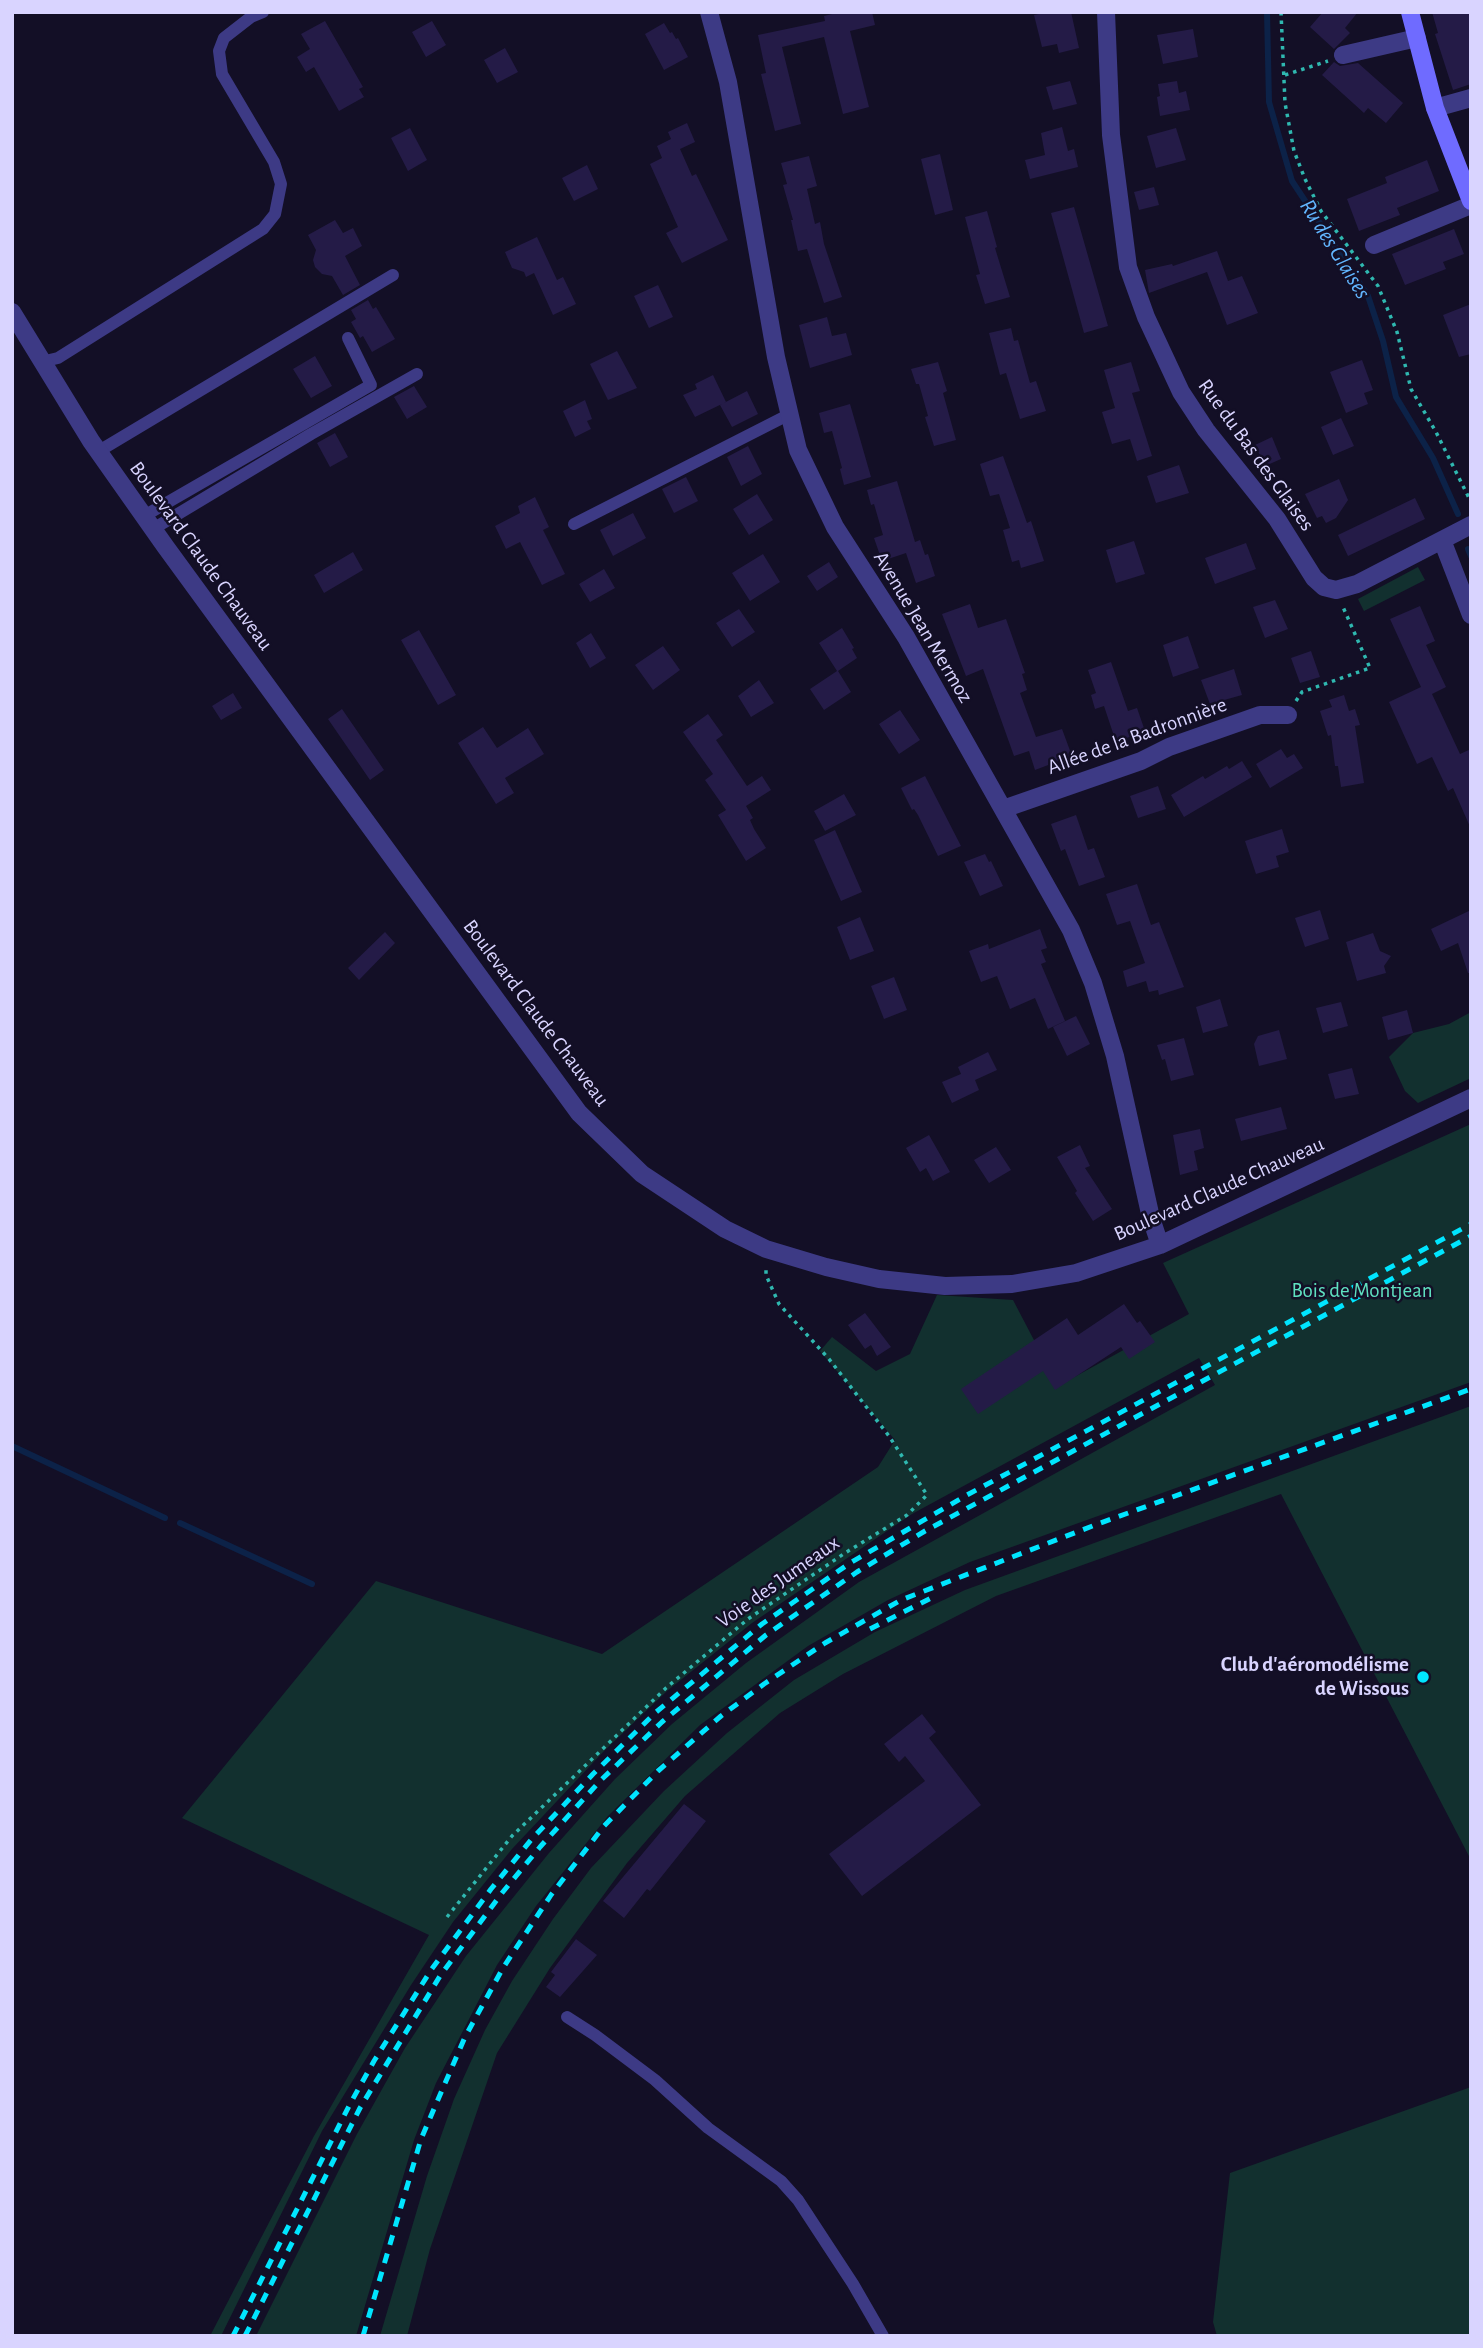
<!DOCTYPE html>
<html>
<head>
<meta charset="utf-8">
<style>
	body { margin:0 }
	#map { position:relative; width:1483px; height:2348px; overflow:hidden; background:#130f26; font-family:"Alegreya Sans",sans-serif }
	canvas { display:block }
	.frame { position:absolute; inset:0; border:14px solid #d9d4ff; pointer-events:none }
</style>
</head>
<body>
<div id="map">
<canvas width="1483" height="2348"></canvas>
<div class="frame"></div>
</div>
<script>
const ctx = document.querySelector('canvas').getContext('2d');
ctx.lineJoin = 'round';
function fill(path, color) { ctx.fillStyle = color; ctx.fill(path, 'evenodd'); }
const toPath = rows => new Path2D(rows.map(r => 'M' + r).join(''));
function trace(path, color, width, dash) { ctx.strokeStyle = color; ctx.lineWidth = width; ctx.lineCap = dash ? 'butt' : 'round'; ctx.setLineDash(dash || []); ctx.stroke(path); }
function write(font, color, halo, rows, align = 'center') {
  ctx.font = font + ' "Alegreya Sans",sans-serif'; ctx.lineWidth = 5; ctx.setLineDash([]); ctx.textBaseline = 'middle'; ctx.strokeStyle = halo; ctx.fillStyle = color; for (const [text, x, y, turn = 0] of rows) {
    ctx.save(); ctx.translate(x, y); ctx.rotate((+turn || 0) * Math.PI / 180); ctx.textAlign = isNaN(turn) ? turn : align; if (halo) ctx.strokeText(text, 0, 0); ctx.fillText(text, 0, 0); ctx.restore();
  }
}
fill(toPath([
	[1418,567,1425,580,1364,611,1358,599],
	[1471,1012,1471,1078,1418,1103,1405,1091,1389,1057,1413,1033,1449,1024],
	[1471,1124,1471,1382,970,1562,888,1600,808,1646,700,1725,608,1816,536,1906,497,1965,436,2083,414,2140,356,2336,256,2336,357,2134,405,2048,466,1956,549,1853,615,1779,672,1724,746,1663,859,1582,1215,1385,1199,1358,912,1514,752,1623,667,1691,604,1751,512,1849,453,1922,411,1985,322,2131,221,2336,210,2336,314,2136,429,1935,182,1818,376,1581,602,1654,878,1467,895,1440,820,1351,832,1337,876,1371,910,1354,937,1295,1013,1300,1058,1386,1189,1314,1163,1263],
	[1471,1406,1471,1860,1281,1494,996,1596,843,1674,780,1713,685,1796,627,1863,550,1968,497,2053,430,2249,407,2336,380,2336,427,2176,454,2099,485,2030,512,1981,553,1919,591,1868,664,1791,727,1733,794,1680,875,1632,965,1590],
	[1471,2087,1471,2336,1217,2336,1213,2322,1230,2173]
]), '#12302f');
trace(toPath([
	[1267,12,1269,102,1292,181,1368,296,1383,341,1396,397,1433,458,1458,514],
	[1468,549,1471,556],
	[12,1446,165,1518],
	[180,1523,312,1584]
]), '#0c2248', 6);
fill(toPath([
	[840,12,872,12,875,25,850,31,869,107,843,114,824,37,782,47,801,124,775,131,761,74,766,73,758,35,825,21,824,16],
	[1048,12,1071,12,1079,48,1059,53,1057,44,1042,47,1034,15],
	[1323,12,1358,12,1345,28,1350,33,1334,49,1310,27],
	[1432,12,1471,12,1471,84,1453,90,1435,34,1438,33],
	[325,21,363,87,359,89,364,97,339,111,314,67,306,72,297,57,310,49,301,34],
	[432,21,446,45,426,57,412,32],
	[664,23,670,33,672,32,676,39,678,38,688,57,664,70,645,34],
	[1193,29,1198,57,1163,64,1157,35],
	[505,48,518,72,497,83,484,60],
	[1334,62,1340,66,1358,63,1403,103,1386,123,1368,108,1364,113,1322,75],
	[1070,81,1077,104,1053,110,1046,87],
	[1177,81,1179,93,1186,91,1190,110,1160,116,1157,97,1160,96,1158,84],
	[687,123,695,142,680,149,692,176,696,174,728,240,682,263,666,233,678,227,650,164,662,158,657,146,671,139,668,132],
	[1062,127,1068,151,1074,149,1078,167,1030,179,1025,160,1045,155,1041,133],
	[410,128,427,160,408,171,391,138],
	[1176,128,1186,160,1156,168,1147,136],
	[940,154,953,210,935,215,921,159],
	[809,156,817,186,807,189,815,224,820,222,824,244,842,297,824,303,807,249,798,251,791,220,793,220,783,185,787,184,781,163],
	[1427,160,1439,191,1397,208,1400,215,1359,231,1347,199,1387,183,1385,177],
	[587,165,598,189,574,201,562,178],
	[1154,187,1159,205,1139,210,1134,192],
	[1074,207,1108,326,1084,333,1051,213],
	[987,211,997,247,995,248,1010,297,985,304,976,275,980,274,965,217],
	[335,220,343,233,353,228,362,246,345,256,360,285,343,295,332,276,322,274,315,267,313,260,316,250,308,235],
	[1454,229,1464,254,1443,262,1446,269,1405,285,1392,254],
	[537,237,557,280,563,277,576,304,553,315,534,273,526,277,524,272,512,268,505,252],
	[1217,251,1228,281,1242,276,1258,313,1227,325,1207,272,1149,293,1145,270,1172,264,1173,266],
	[658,285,673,317,649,328,634,296],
	[368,300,373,309,376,307,395,339,372,352,363,336,360,338,351,322,356,319,351,310],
	[1471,304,1471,354,1459,357,1443,315],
	[827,317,832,336,846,333,852,355,810,368,799,325],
	[1011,328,1014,341,1018,340,1030,383,1036,381,1046,411,1020,419,1006,373,1000,375,989,333],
	[617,351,637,388,608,400,590,364],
	[315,356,332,386,311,398,293,369],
	[1362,360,1373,390,1364,393,1368,404,1346,413,1330,372],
	[938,362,947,391,943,393,956,440,934,446,925,417,928,416,919,384,916,384,911,369],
	[1131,362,1140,391,1132,393,1152,456,1137,461,1130,439,1112,444,1102,412,1115,408,1104,370],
	[713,375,726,402,695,417,683,395,697,389,695,384],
	[414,386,427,407,407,419,394,397],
	[747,391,758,414,732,427,720,405],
	[585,400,592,419,587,421,591,429,575,437,563,411],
	[850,404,871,477,844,485,840,469,842,468,832,431,824,433,819,413],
	[1341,418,1354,446,1333,455,1321,427],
	[335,433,348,457,330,467,317,443],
	[1272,437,1281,459,1265,466,1255,445],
	[748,446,762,474,741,486,727,457],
	[1003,456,1027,523,1031,521,1044,561,1021,568,1019,560,1012,562,1003,530,1010,528,999,494,990,496,980,464],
	[1179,465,1189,493,1156,503,1147,476],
	[686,477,698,501,674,513,662,489],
	[1339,479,1348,500,1336,518,1326,523,1322,516,1317,518,1305,494],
	[897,481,915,542,920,540,925,555,928,554,935,576,916,583,906,553,882,561,874,538,883,535,874,504,871,505,867,490],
	[757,494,773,520,749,535,733,509],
	[535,497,549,527,543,530,565,574,542,585,520,542,506,549,495,526,520,513,518,506],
	[1415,498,1425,519,1348,556,1338,535],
	[633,513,646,538,613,556,600,530],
	[1134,541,1145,574,1116,583,1106,550],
	[1246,543,1256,569,1215,584,1205,558],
	[353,552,363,570,324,593,314,575],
	[763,554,780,582,750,601,732,573],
	[829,562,838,577,817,591,807,576],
	[604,569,615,588,590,602,579,584],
	[1275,600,1288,629,1265,638,1253,607],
	[970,604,978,628,1006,619,1025,673,1022,674,1027,690,1020,693,1036,737,1062,729,1072,756,1035,770,1029,751,1014,756,983,669,966,676,942,614],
	[1420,606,1435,641,1426,645,1446,687,1432,694,1460,754,1471,749,1471,829,1453,788,1448,791,1432,757,1417,764,1389,702,1421,687,1390,619],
	[739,609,755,632,732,647,716,623],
	[842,628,854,648,852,649,857,658,838,671,851,692,824,710,810,689,837,671,819,643],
	[419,630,456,695,438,705,401,640],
	[591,633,606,658,590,668,576,643],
	[1188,636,1199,668,1173,677,1163,645],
	[663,646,680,670,653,690,635,665],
	[1311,651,1320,677,1300,683,1291,658],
	[1111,662,1128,711,1137,708,1145,731,1116,742,1104,706,1095,709,1091,695,1096,693,1088,670],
	[1234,669,1242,695,1210,704,1201,680],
	[759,680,774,703,751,717,738,696],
	[233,693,242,708,221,720,212,706],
	[1344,695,1349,711,1355,709,1360,725,1355,726,1364,783,1341,787,1338,766,1335,766,1331,735,1328,736,1320,711,1332,707,1329,700],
	[342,709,384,770,370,780,328,719],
	[900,710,920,740,899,754,879,724],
	[708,714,723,735,716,740,747,786,762,776,771,790,746,806,753,818,750,820,754,829,766,848,746,861,718,815,726,810,705,780,713,774,683,732],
	[483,727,497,748,528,728,544,754,505,778,514,793,496,804,458,743],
	[1281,749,1287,758,1294,754,1303,768,1270,788,1256,764],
	[1242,761,1252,777,1184,817,1171,795,1203,776,1205,779,1227,766,1229,769],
	[925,776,961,846,938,856,918,815,914,809,912,810,901,788],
	[1158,786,1166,809,1138,818,1130,796],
	[844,794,856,815,825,831,814,811],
	[1076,815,1088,850,1094,848,1105,877,1079,886,1065,849,1061,851,1051,824],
	[1282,829,1289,852,1276,856,1279,867,1256,874,1245,841],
	[835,830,862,892,841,901,814,840],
	[985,854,989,862,991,861,1003,886,980,896,964,862],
	[1137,884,1151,925,1159,922,1184,987,1159,995,1158,990,1149,992,1146,981,1127,987,1123,971,1145,963,1130,921,1117,925,1106,894],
	[1320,910,1329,939,1305,947,1295,918],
	[1471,910,1471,973,1468,973,1458,943,1441,951,1431,929],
	[860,917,874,951,850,960,837,927],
	[1040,929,1047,948,1041,950,1046,962,1041,964,1065,1021,1048,1029,1035,998,1010,1009,997,976,981,982,969,951,988,944,989,949],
	[385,932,395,943,359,980,348,968],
	[1373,933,1380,951,1391,956,1384,966,1386,973,1357,981,1346,942],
	[894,977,907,1010,884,1019,871,986],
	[1220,999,1228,1026,1203,1033,1196,1007],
	[1341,1002,1348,1026,1323,1033,1316,1008],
	[1407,1010,1413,1033,1388,1040,1382,1017],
	[1076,1016,1090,1044,1067,1056,1053,1027],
	[1279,1030,1287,1059,1259,1066,1254,1044,1258,1036],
	[1184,1038,1194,1075,1171,1081,1165,1059,1162,1060,1157,1045],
	[988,1052,997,1070,975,1080,979,1090,952,1103,942,1082,961,1074,958,1067],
	[1352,1068,1359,1094,1335,1099,1328,1074],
	[1281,1107,1287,1129,1241,1141,1235,1119],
	[1200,1129,1204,1148,1194,1151,1198,1170,1180,1175,1173,1135],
	[929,1135,950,1172,933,1181,926,1168,920,1172,906,1148],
	[1080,1145,1090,1166,1085,1168,1112,1209,1093,1221,1075,1193,1077,1191,1057,1157],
	[996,1147,1011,1170,989,1183,974,1160],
	[1124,1304,1137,1323,1140,1321,1155,1342,1129,1359,1121,1347,1055,1390,1043,1371,978,1414,961,1389,1067,1318,1078,1335],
	[865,1313,891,1347,877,1356,871,1345,865,1349,848,1325],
	[922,1714,936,1732,929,1738,981,1805,862,1896,829,1854,925,1781,905,1756,899,1762,884,1744],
	[684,1804,706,1821,650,1891,647,1889,624,1918,603,1901],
	[576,1939,597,1955,560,1997,546,1987,555,1975,551,1972]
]), '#241b47');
trace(toPath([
	[1281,12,1285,103,1294,151,1305,179,1321,211,1378,286,1397,332,1411,389,1436,432,1471,502],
	[1285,75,1328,61],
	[1296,701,1302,692,1370,668,1343,607],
	[447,1917,512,1836,666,1688,748,1619,845,1553,907,1515,927,1495,889,1436,829,1359,779,1304,766,1275,766,1269]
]), '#2fb8b0', 3.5, [3.5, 5]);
trace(toPath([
	[41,362,58,358,263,229,275,214,281,184,274,162,222,74,219,51,224,38,251,17,263,12],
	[99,451,393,275],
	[144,516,371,385,348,338],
	[574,524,790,414],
	[153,529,311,434,417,374],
	[567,2017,595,2035,655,2080,708,2128,781,2181,798,2200,853,2284,883,2336]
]), '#3d3a85', 12);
trace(toPath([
	[709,12,728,82,776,357,798,450,835,527,906,637,1071,930,1093,983,1115,1056,1151,1218,1160,1245],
	[1106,12,1111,135,1128,267,1146,317,1181,392,1206,430,1277,519,1314,578,1324,587,1336,590,1357,584,1471,525],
	[1343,55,1417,38],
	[1435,108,1471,98],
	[1374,245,1471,205],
	[12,312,91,441,165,546,579,1113,642,1174,725,1229,766,1249,826,1267,879,1279,945,1286,1012,1284,1076,1273,1160,1245,1471,1098],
	[1442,540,1471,615],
	[1003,809,1141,761,1169,747,1260,715,1288,715]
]), '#3d3a85', 18);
trace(toPath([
	[1410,12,1435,108,1471,201]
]), '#6f6bff', 18);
trace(toPath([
	[870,1629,935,1596],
	[233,2336,350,2104,374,2061,431,1970,491,1889,531,1840,593,1774,655,1713,762,1624,850,1563,967,1495,1471,1224],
	[245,2336,360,2108,440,1976,502,1893,540,1847,600,1781,662,1722,766,1635,857,1572,925,1531,1471,1236],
	[363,2336,421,2139,465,2037,503,1968,551,1895,604,1826,658,1771,721,1716,764,1684,825,1643,901,1600,1095,1525,1471,1389]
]), '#00e5ff', 5, [10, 9]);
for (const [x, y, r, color] of [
	[1423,1677,7,"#00e5ff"]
]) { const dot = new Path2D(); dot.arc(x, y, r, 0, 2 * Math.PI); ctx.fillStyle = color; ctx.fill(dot); trace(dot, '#130f26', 2.5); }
write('21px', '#d9d4ff', '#130f26', [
	["Rue du Bas des Glaises",1256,455,54],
	["Boulevard Claude Chauveau",201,556,54],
	["Avenue Jean Mermoz",923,627,59],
	["Allée de la Badronnière",1137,736,-20],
	["Boulevard Claude Chauveau",536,1013,53],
	["Boulevard Claude Chauveau",1219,1189,-24],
	["Voie des Jumeaux",778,1582,-35]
]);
write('21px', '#5fe0c0', '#130f26', [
	["Bois de Montjean",1362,1291]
]);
write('bold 21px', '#d9d4ff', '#130f26', [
	["Club d'aéromodélisme",1409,1665],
	["de Wissous",1409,1689]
], 'right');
write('italic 23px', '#62b6ff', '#130f26', [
	["Ru des Glaises",1335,249,58]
]);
</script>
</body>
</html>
